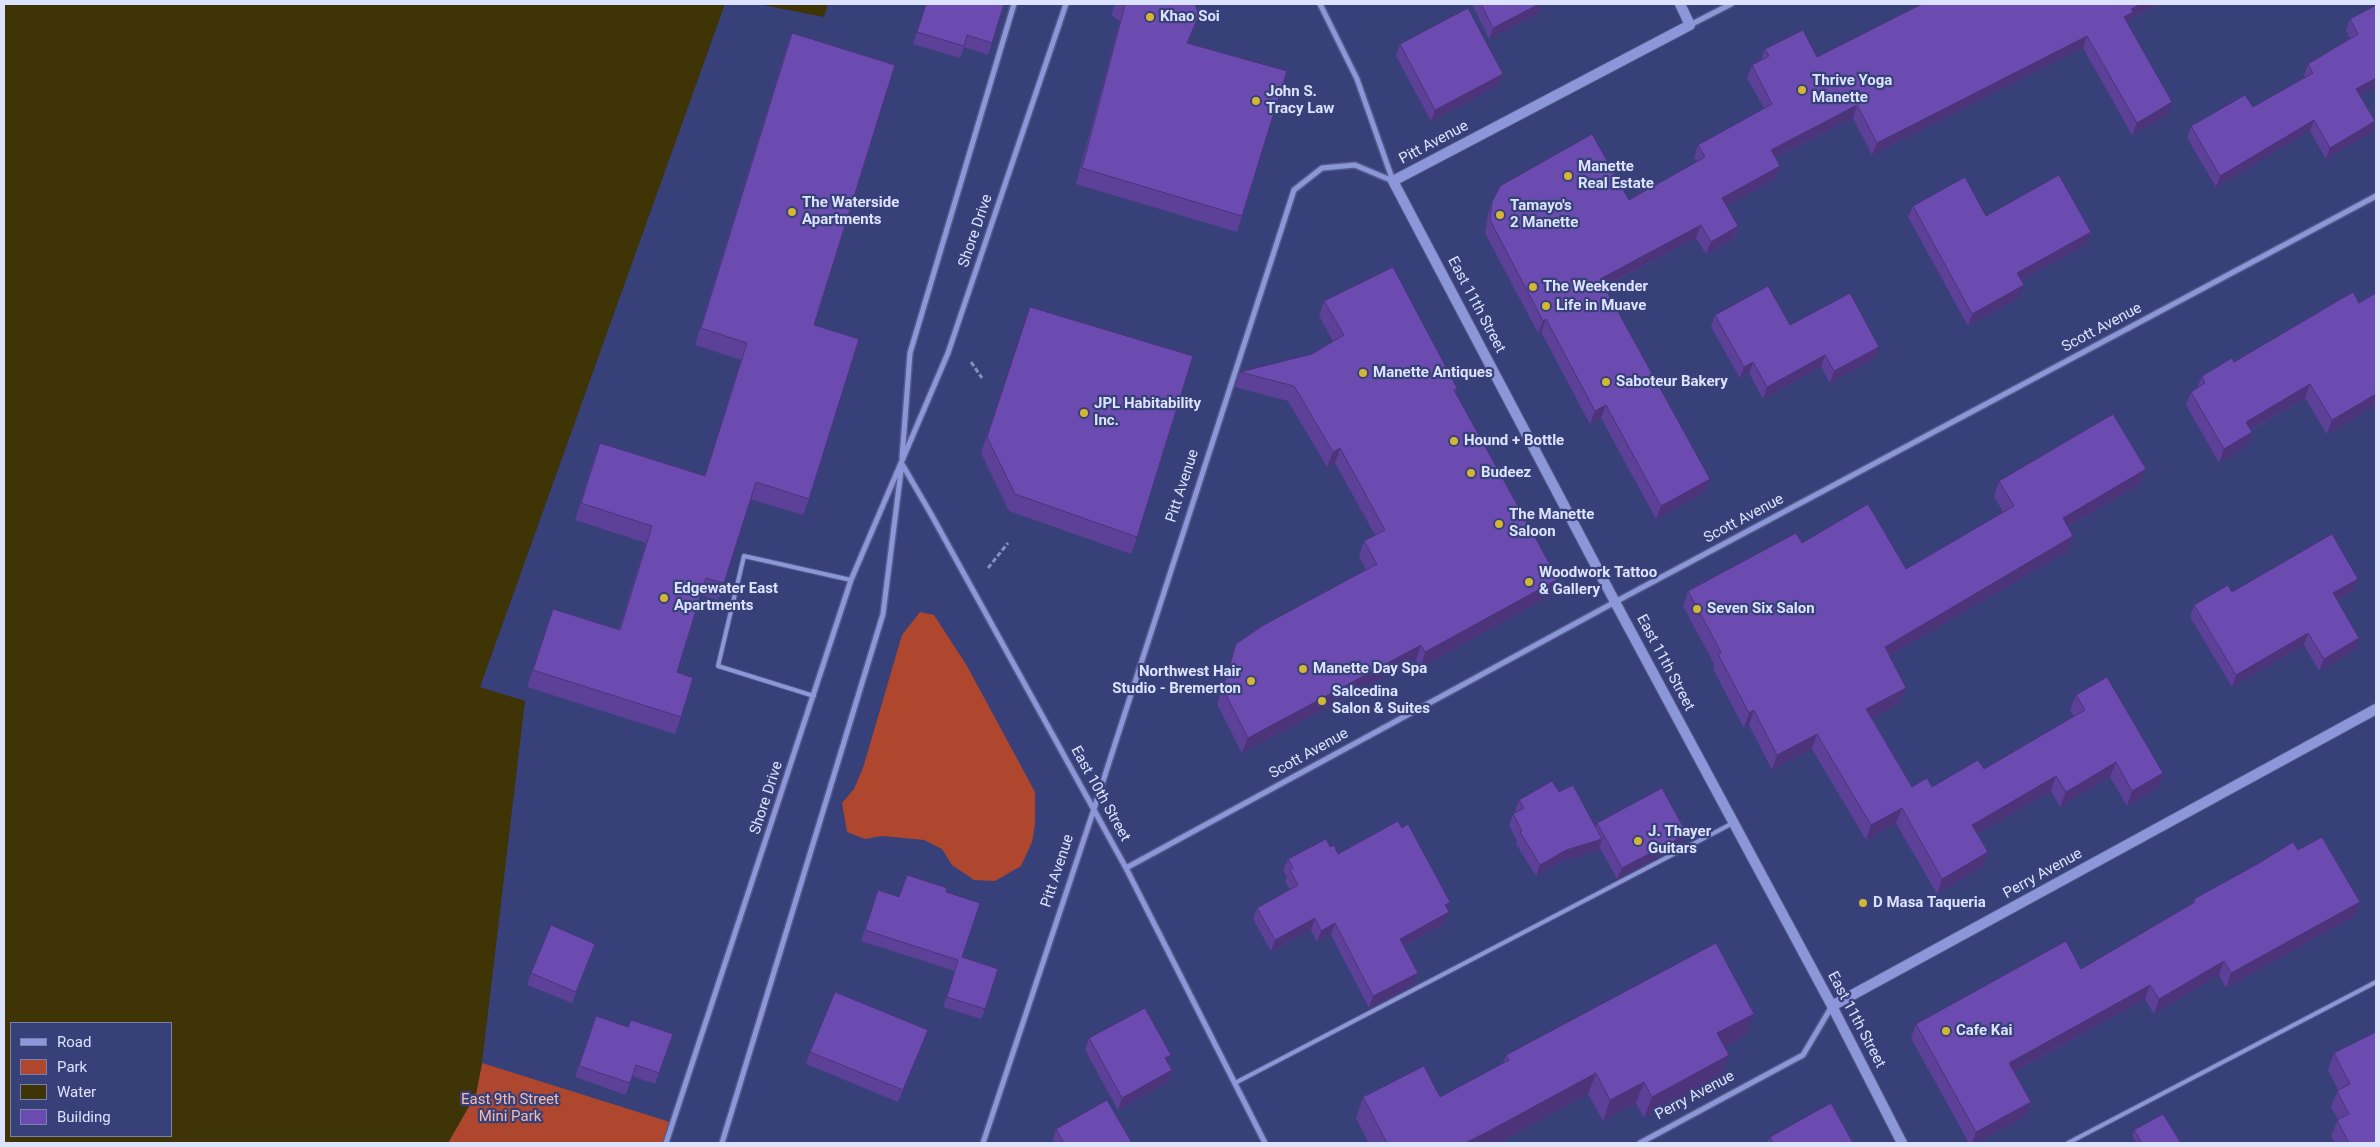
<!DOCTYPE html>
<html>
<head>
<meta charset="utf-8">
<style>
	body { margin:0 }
	#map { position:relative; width:2380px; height:1147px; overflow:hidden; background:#384079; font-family:Roboto,sans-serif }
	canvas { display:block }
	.frame { position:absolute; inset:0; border:5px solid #dce3ff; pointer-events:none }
	.legend { position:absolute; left:10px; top:1022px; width:162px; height:115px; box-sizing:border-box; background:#384079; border:1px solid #7a81af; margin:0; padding:6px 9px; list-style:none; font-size:15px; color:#dce3ff }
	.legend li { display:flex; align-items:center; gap:10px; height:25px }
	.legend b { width:25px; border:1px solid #7a81af }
</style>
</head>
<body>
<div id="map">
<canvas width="2380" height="1147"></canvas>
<div class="frame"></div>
<ul class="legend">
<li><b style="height:6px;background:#8b97d8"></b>Road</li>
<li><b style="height:14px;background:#ae472d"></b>Park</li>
<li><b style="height:14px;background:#3e3406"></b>Water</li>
<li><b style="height:14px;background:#6c4bb0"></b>Building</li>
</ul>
</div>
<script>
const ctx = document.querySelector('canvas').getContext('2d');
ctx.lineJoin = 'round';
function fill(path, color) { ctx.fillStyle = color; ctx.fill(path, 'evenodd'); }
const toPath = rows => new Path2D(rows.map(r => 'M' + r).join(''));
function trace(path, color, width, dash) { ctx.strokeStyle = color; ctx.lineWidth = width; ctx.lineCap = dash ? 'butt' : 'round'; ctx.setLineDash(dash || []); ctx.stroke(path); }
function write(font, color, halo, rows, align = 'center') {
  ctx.font = font + ' Roboto,sans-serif'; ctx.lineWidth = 4.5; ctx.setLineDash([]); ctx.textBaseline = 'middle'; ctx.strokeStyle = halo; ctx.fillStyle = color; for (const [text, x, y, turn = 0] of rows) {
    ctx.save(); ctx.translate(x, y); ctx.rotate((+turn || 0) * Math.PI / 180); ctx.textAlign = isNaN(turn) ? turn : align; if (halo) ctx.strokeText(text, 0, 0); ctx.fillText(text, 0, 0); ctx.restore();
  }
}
fill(toPath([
	[920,612,934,615,967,666,1035,792,1035,824,1032,842,1021,866,995,881,974,880,952,865,942,849,924,840,882,836,865,839,847,832,842,803,854,789,863,768,902,635],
	[482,1063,673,1123,666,1143,448,1143,476,1094]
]), '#ae472d');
fill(toPath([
	[4,4,725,4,480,687,525,701,482,1063,476,1094,448,1143,4,1143],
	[11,1023,171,1023,171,1136,11,1136],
	[758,4,828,4,824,17]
]), '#3e3406');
const lane = toPath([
	[814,696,718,666,744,556,851,580],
	[1235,1083,1733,823],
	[2068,1143,2376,982]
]);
const street = toPath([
	[1320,4,1357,79,1393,181],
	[1690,25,1731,4],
	[902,458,910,353,1014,4],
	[902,464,931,514,1126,868,1265,1143],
	[1126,868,1615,602,2376,196],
	[666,1143,851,580,948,353,1066,4],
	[722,1143,883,614,901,471],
	[983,1143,1094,809,1294,190,1322,168,1355,165,1393,181],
	[1640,1143,1803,1055,1832,1006]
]);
const secondary = toPath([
	[1680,4,1690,25,1393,181,1615,602,1832,1006,1902,1143],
	[1832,1006,2376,709]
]);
trace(lane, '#555a89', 6);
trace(street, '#555a89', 8);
trace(secondary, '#555a89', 12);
trace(toPath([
	[971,362,982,378],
	[988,568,1008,543]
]), '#8890bb', 3, [5, 2.5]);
trace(lane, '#8b97d8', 4);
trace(street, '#8b97d8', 5);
trace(secondary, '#8b97d8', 10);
fill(toPath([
	[926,4,1004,4,988,55,964,47,960,58,913,44],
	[1115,4,1195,4,1193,31,1188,43,1242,216,1237,232,1076,184,1120,21,1111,15],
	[1472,4,1542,4,1538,14,1489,39],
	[1922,4,2160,4,2130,19,2128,25,2168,115,2132,135,2083,48,1872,155,1853,118,1775,158,1780,166,1775,179,1726,206,1738,226,1734,239,1706,254,1696,238,1604,287,1710,479,1705,492,1656,519,1601,418,1590,424,1541,332,1538,333,1485,233,1488,214,1492,202,1629,200,1697,162,1694,158,1698,145,1764,108,1747,78,1752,65,1761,60,1765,49,1817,57],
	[2376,5,2376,87,2360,96,2371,133,2326,159,2310,131,2216,187,2187,138,2191,126,2253,107,2305,77,2304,76,2308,64,2350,39,2346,30,2350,19],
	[792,33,814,325,809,499,803,515,750,499,724,583,718,600,701,595,677,672,681,717,675,734,527,687,553,609,619,629,646,543,575,520,594,459,600,443,705,476,741,360,695,345,786,50],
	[1400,44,1503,74,1499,85,1431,121,1396,56],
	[1913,206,1986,216,2091,232,2087,244,2021,280,2020,297,1968,326,1908,217],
	[2353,292,2376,405,2327,434,2305,398,2251,430,2247,446,2219,463,2186,405,2191,392,2197,388,2202,376,2234,362],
	[1324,301,1457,388,1456,393,1553,594,1420,668,1416,660,1242,753,1217,704,1236,644,1366,570,1359,556,1364,541,1375,535,1335,463,1327,467,1288,401,1235,387,1240,372,1312,354,1333,341,1319,316],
	[1030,307,1137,537,1131,554,1009,511,981,453],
	[1715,315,1790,325,1875,358,1830,383,1821,367,1763,399,1749,373,1740,378,1711,327],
	[1999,481,2140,484,2068,527,2068,551,1889,656,1906,688,1900,703,1872,718,1912,787,1932,787,1984,769,2074,716,2070,710,2076,695,2158,788,2127,806,2110,777,2060,807,2051,791,1977,834,1988,852,1982,867,1937,894,1896,823,1866,840,1812,749,1772,770,1749,725,1744,728,1713,669,1714,664,1683,606,1688,591,1802,543,1906,569,2003,512,1994,496],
	[2358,579,2354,590,2337,600,2355,650,2319,671,2304,645,2232,687,2190,617,2194,605,2232,592],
	[1559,792,1596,827,1597,823,1687,834,1682,845,1617,879,1599,846,1598,851,1562,861,1536,876,1516,844,1517,841,1509,826,1513,814,1516,813,1515,812,1519,800],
	[1402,828,1450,902,1447,910,1444,924,1404,946,1414,985,1369,1008,1331,935,1317,942,1311,930,1271,951,1253,919,1257,908,1290,890,1285,881,1287,877,1283,871,1288,859,1330,847,1338,854],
	[2298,850,2355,916,2226,988,2219,975,2154,1014,2145,999,2014,1072,2031,1102,2026,1116,1977,1143,1969,1143,1911,1038,1916,1024,2081,969,2192,904,2194,899],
	[878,890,899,897,946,892,962,957,985,1009,981,1019,943,1007,955,971,861,941],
	[595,944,572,1003,527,985,531,973],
	[596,1016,628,1027,673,1034,655,1084,632,1076,626,1095,575,1077],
	[2376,1032,2376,1143,2335,1143,2331,1136,2338,1119,2331,1107,2338,1090,2328,1070,2334,1053],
	[1746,1035,1724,1046,1721,1076,1644,1118,1636,1103,1603,1121,1588,1094,1498,1143,1369,1143,1356,1118,1363,1097,1440,1097,1503,1063,1506,1055],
	[1089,1038,1168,1062,1172,1070,1168,1082,1118,1110,1085,1050],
	[924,1041,898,1102,806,1064,810,1052],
	[1056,1129,1132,1143,1054,1143,1053,1140],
	[2134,1130,2181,1143,2137,1143,2132,1136],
	[1770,1137,1853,1143,1767,1143]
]), '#5d4097');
fill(toPath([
	[1539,4,1542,4,1538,14,1489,39,1493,28],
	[2141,4,2160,4,2130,19,2128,25,2124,17,2131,9],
	[1199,15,1193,31,1181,58,1187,43],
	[2087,36,2083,48,1872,155,1877,143],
	[1503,74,1499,85,1431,121,1435,110],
	[2376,78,2376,87,2352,101,2356,89],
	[2172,102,2168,115,2132,135,2137,123],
	[1857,105,1853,118,1766,162,1771,150],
	[2314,120,2310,131,2216,187,2220,176],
	[2375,121,2371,133,2326,159,2330,148],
	[1780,166,1775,179,1718,211,1722,198],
	[1701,225,1696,238,1595,291,1600,279],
	[1738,226,1734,239,1706,254,1711,242],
	[2091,232,2087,244,2013,284,2017,273],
	[2024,285,2020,297,1968,326,1972,314],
	[1546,319,1541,332,1538,333,1543,321],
	[1879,347,1875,358,1830,383,1834,371],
	[1825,355,1821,367,1763,399,1767,387],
	[1753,362,1749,373,1740,378,1744,367],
	[2310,384,2305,398,2241,435,2246,422],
	[2376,394,2376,405,2327,434,2332,420],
	[1606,405,1601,418,1590,424,1595,411],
	[2252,432,2247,446,2219,463,2224,449],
	[1340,448,1335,463,1327,467,1333,452],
	[2146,469,2140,484,2057,533,2063,518],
	[1710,479,1705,492,1656,519,1661,506],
	[2073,536,2068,551,1879,662,1885,647],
	[1558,579,1553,594,1420,668,1425,652],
	[2358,579,2354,590,2329,604,2333,593],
	[2308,633,2304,645,2232,687,2236,675],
	[2359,638,2355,650,2319,671,2324,659],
	[1421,645,1416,660,1242,753,1248,738],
	[1906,688,1900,703,1861,724,1866,709],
	[1754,710,1749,725,1744,728,1749,713],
	[1817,734,1812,749,1772,770,1777,755],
	[2116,762,2110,777,2060,807,2066,792],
	[2163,773,2158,788,2127,806,2132,791],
	[2056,776,2051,791,1967,840,1972,825],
	[1902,808,1896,823,1866,840,1871,825],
	[1687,834,1682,845,1617,879,1622,868],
	[1602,839,1598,851,1562,861,1536,876,1540,865,1566,850],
	[1988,852,1982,867,1937,894,1942,879],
	[1450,902,1446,913,1445,905],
	[2360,902,2355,916,2226,988,2231,973],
	[1449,912,1444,924,1396,950,1400,939],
	[1315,918,1311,930,1271,951,1275,940],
	[1335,923,1331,935,1317,942,1321,931],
	[2224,961,2219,975,2154,1014,2159,999],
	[1418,973,1414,985,1369,1008,1373,996],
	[2150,985,2145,999,2004,1077,2009,1063],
	[1754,1014,1746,1035,1710,1054,1717,1033],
	[928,1030,924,1041,898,1102],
	[1171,1055,1167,1066,1165,1058],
	[1729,1055,1721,1076,1644,1118,1652,1097],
	[1172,1070,1168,1082,1118,1110,1122,1098],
	[1596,1073,1588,1094,1498,1143,1465,1143],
	[1644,1082,1636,1103,1603,1121,1610,1100],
	[2031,1102,2026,1116,1977,1143,1972,1143,1976,1132]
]), '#4c347b');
const building = toPath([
	[926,4,1004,4,992,43,967,35,964,46,917,32,926,4],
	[1124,4,1195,4,1199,15,1187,43,1287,71,1242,216,1082,168,1125,5,1124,4],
	[1481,4,1539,4,1493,28,1481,4],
	[1922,4,2141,4,2131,9,2133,12,2124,17,2172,102,2137,123,2087,36,1877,143,1857,105,1771,150,1780,166,1722,198,1738,226,1711,242,1701,225,1600,279,1710,479,1661,506,1606,405,1595,411,1546,319,1543,321,1490,220,1492,202,1500,186,1592,134,1629,200,1705,157,1698,145,1772,104,1752,65,1769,56,1765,49,1803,30,1817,57,1922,4],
	[2376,5,2376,78,2356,89,2375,121,2330,148,2314,120,2220,176,2191,126,2245,95,2253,107,2313,73,2308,64,2358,34,2350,19,2376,5],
	[1468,8,1503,74,1435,110,1400,44,1468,8],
	[792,33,895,65,814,325,859,339,809,499,756,482,724,583,706,578,677,672,693,678,681,717,533,670,553,609,620,630,652,526,581,503,600,443,705,476,747,343,701,328,792,33],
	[2059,175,2091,232,2017,273,2024,285,1972,314,1913,206,1965,177,1986,216,2059,175],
	[1393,267,1457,388,1454,390,1558,579,1425,652,1421,645,1248,738,1223,689,1236,644,1262,626,1377,564,1364,541,1385,530,1340,448,1333,452,1294,386,1240,372,1312,354,1344,335,1324,301,1393,267],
	[1768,286,1790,325,1850,293,1879,347,1834,371,1825,355,1767,387,1753,362,1744,367,1715,315,1768,286],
	[2353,292,2359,303,2376,293,2376,394,2332,420,2310,384,2246,422,2252,432,2224,449,2191,392,2205,383,2202,376,2232,358,2234,362,2353,292],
	[1030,307,1193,356,1137,537,1015,494,987,437,1030,307],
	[2113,414,2146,469,2063,518,2073,536,1885,647,1906,688,1866,709,1912,787,1927,778,1932,787,1978,760,1984,769,2085,710,2076,695,2107,677,2163,773,2132,791,2116,762,2066,792,2056,776,1972,825,1988,852,1942,879,1902,808,1871,825,1817,734,1777,755,1754,710,1749,713,1718,654,1721,652,1688,591,1796,533,1802,543,1868,504,1906,569,2014,506,1999,481,2113,414],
	[2332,534,2358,579,2333,593,2359,638,2324,659,2308,633,2236,675,2194,605,2228,585,2232,592,2332,534],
	[1552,781,1559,792,1573,785,1602,839,1566,850,1540,865,1520,832,1522,831,1513,814,1524,808,1519,800,1552,781],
	[1662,788,1687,834,1622,868,1597,823,1662,788],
	[1398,821,1402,828,1408,824,1450,902,1445,905,1449,912,1400,939,1418,973,1373,996,1335,923,1321,931,1315,918,1275,940,1257,908,1298,885,1290,870,1293,868,1288,859,1326,839,1330,847,1334,845,1338,854,1398,821],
	[2322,837,2360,902,2231,973,2224,961,2159,999,2150,985,2009,1063,2031,1102,1976,1132,1916,1024,2066,941,2081,969,2195,902,2194,899,2261,862,2293,842,2298,850,2322,837],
	[907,875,947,888,946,892,980,903,962,957,998,969,985,1009,947,997,958,960,865,930,878,890,899,897,907,875],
	[551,925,595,944,576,992,531,973,551,925],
	[1716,943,1754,1014,1717,1033,1729,1055,1652,1097,1644,1082,1610,1100,1596,1073,1487,1132,1465,1143,1387,1143,1363,1097,1424,1066,1440,1097,1509,1060,1506,1055,1716,943],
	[835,992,928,1030,903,1090,810,1052,835,992],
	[1145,1008,1171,1055,1165,1058,1172,1070,1122,1098,1089,1038,1145,1008],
	[596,1016,628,1027,631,1020,673,1034,659,1073,636,1065,630,1083,579,1066,596,1016],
	[2376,1032,2376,1143,2349,1143,2337,1120,2349,1114,2337,1091,2350,1084,2334,1053,2376,1032],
	[1107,1100,1132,1143,1064,1143,1056,1129,1107,1100],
	[1831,1103,1853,1143,1773,1143,1770,1137,1831,1103],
	[2163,1114,2181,1143,2142,1143,2134,1130,2163,1114]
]);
fill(building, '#6c4bb0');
trace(building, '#4c347b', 1);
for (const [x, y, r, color] of [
	[1150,17,5,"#d4b635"],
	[1802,90,5,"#d4b635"],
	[1256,101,5,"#d4b635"],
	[1568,176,5,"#d4b635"],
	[792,212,5,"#d4b635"],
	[1500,215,5,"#d4b635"],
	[1533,287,5,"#d4b635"],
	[1546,306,5,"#d4b635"],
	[1363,373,5,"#d4b635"],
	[1606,382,5,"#d4b635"],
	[1084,413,5,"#d4b635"],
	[1454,441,5,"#d4b635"],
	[1471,473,5,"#d4b635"],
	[1499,524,5,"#d4b635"],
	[1529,582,5,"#d4b635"],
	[664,598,5,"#d4b635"],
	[1697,609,5,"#d4b635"],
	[1303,669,5,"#d4b635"],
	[1251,681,5,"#d4b635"],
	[1322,701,5,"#d4b635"],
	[1638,841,5,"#d4b635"],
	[1863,903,5,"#d4b635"],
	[1946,1031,5,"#d4b635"]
]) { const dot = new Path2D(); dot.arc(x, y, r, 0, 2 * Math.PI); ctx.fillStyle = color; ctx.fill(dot); trace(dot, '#384079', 2); }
write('bold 15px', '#dce3ff', '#384079', [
	["Khao Soi",1160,17],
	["Thrive Yoga",1812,81],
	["Manette",1812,98],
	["John S.",1266,92],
	["Tracy Law",1266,109],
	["Manette",1578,167],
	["Real Estate",1578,184],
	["The Waterside",802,203],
	["Apartments",802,220],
	["Tamayo's",1510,206],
	["2 Manette",1510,223],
	["The Weekender",1543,287],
	["Life in Muave",1556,306],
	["Manette Antiques",1373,373],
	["Saboteur Bakery",1616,382],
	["JPL Habitability",1094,404],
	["Inc.",1094,421],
	["Hound + Bottle",1464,441],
	["Budeez",1481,473],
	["The Manette",1509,515],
	["Saloon",1509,532],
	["Woodwork Tattoo",1539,573],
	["& Gallery",1539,590],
	["Edgewater East",674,589],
	["Apartments",674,606],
	["Seven Six Salon",1707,609],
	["Manette Day Spa",1313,669],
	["Northwest Hair",1241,672,"right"],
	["Studio - Bremerton",1241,689,"right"],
	["Salcedina",1332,692],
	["Salon & Suites",1332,709],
	["J. Thayer",1648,832],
	["Guitars",1648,849],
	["D Masa Taqueria",1873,903],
	["Cafe Kai",1956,1031]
], 'left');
write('15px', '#dce3ff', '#384079', [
	["Pitt Avenue",1434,143,-28],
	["Shore Drive",976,231,-71],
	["East 11th Street",1476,305,62],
	["Scott Avenue",2102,328,-28],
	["Pitt Avenue",1183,486,-72],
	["Scott Avenue",1744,519,-28],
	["East 11th Street",1665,663,62],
	["Scott Avenue",1309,754,-29],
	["East 10th Street",1100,794,61],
	["Shore Drive",767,798,-72],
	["Pitt Avenue",1058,871,-72],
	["Perry Avenue",2043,874,-29],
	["East 11th Street",1856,1020,62],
	["Perry Avenue",1695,1096,-28]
]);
write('15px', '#f6baaa', '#384079', [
	["East 9th Street",510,1100],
	["Mini Park",510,1117]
]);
</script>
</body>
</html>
